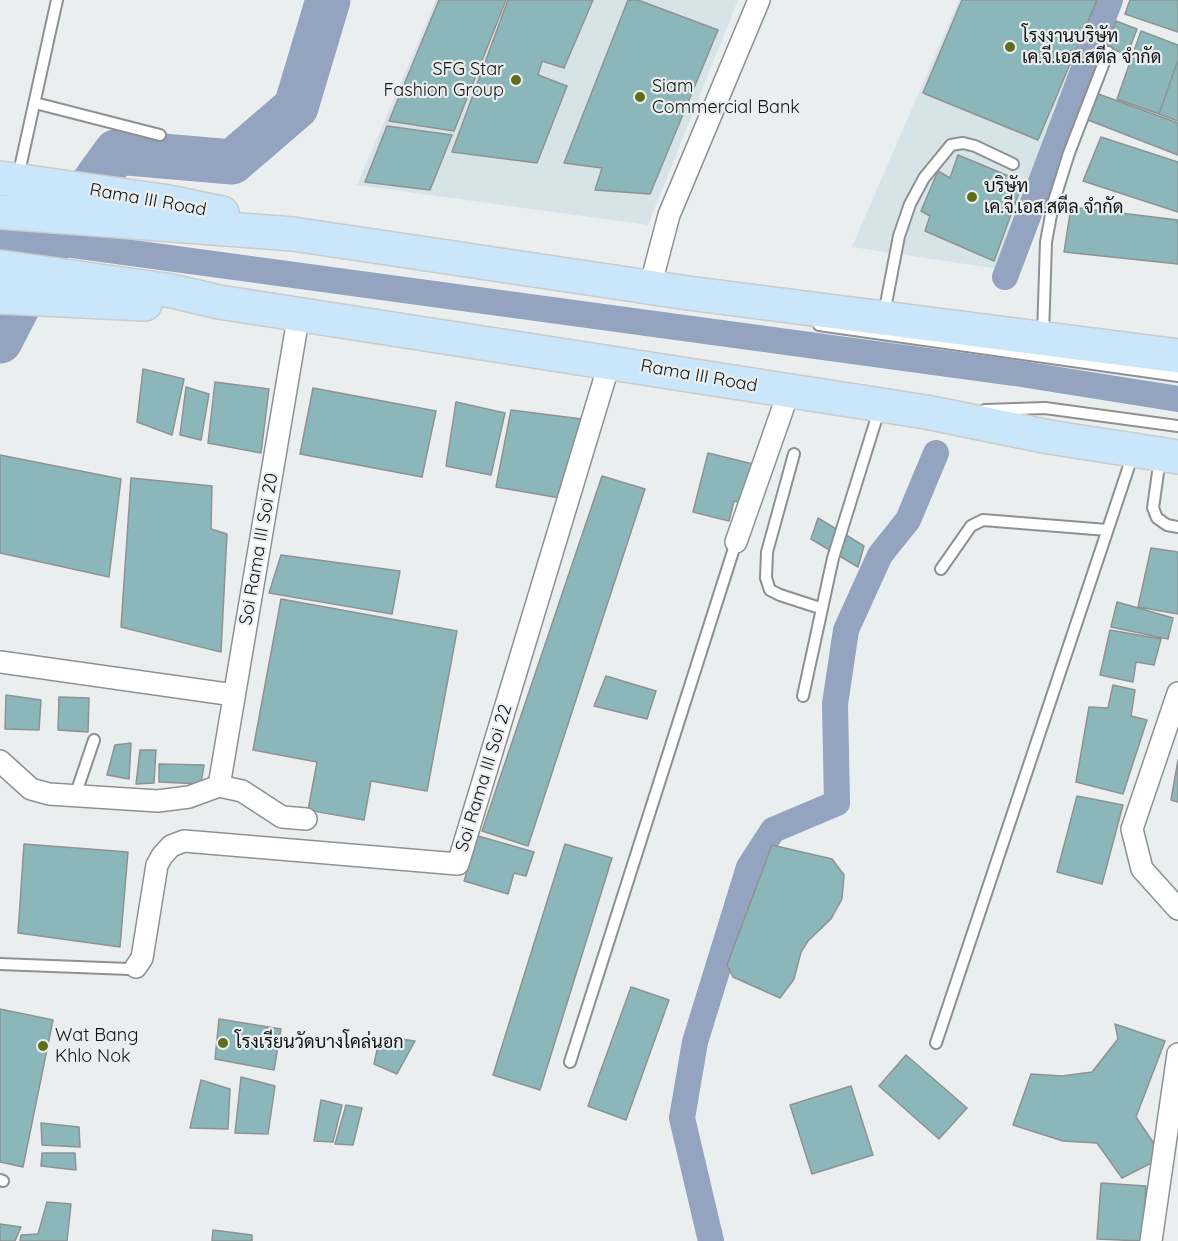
<!DOCTYPE html>
<html>
<head>
<meta charset="utf-8">
<style>
	body { margin:0 }
	canvas { display:block; background:#eaeeef }
</style>
</head>
<body>
<canvas width="1178" height="1241"></canvas>
<script>
const ctx = document.querySelector('canvas').getContext('2d');
ctx.lineJoin = 'round';
function fill(path, color) { ctx.fillStyle = color; ctx.fill(path, 'evenodd'); }
const toPath = rows => new Path2D(rows.map(r => 'M' + r).join(''));
function trace(path, color, width, dash) { ctx.strokeStyle = color; ctx.lineWidth = width; ctx.lineCap = dash ? 'butt' : 'round'; ctx.setLineDash(dash || []); ctx.stroke(path); }
function write(font, color, halo, rows, align = 'center') {
  ctx.font = font + ' Quicksand,Sarabun,sans-serif'; ctx.lineWidth = 4.5; ctx.setLineDash([]); ctx.textBaseline = 'middle'; ctx.strokeStyle = halo; ctx.fillStyle = color; for (const [text, x, y, turn = 0] of rows) {
    ctx.save(); ctx.translate(x, y); ctx.rotate((+turn || 0) * Math.PI / 180); ctx.textAlign = isNaN(turn) ? turn : align; if (halo) ctx.strokeText(text, 0, 0); ctx.fillText(text, 0, 0); ctx.restore();
  }
}
fill(toPath([
	[436,0,738,0,648,225,357,185],
	[959,0,1102,0,1048,152,999,269,852,247]
]), '#d6e3e7');
trace(toPath([
	[0,239,51,242,1015,373,1178,399],
	[1005,277,1110,0],
	[711,1241,682,1118,695,1042,749,867,773,830,837,803,835,704,846,630,880,555,908,520,936,453]
]), '#93a3c0', 26);
trace(toPath([
	[0,341,51,242,116,152,232,162,296,107,328,0]
]), '#93a3c0', 45);
const building = toPath([
	[439,0,506,0,454,131,389,121,439,0],
	[508,0,593,0,564,68,542,61,538,75,567,86,537,163,452,152,508,0],
	[628,0,638,0,718,30,650,194,595,190,602,168,564,163,628,0],
	[962,0,1097,0,1038,140,923,93,962,0],
	[1130,0,1178,0,1178,32,1125,14,1130,0],
	[1116,21,1137,29,1127,55,1106,46,1116,21],
	[1141,31,1178,45,1178,60,1159,114,1117,99,1141,31],
	[1178,60,1178,121,1159,114,1178,60],
	[1093,92,1178,123,1178,155,1083,118,1093,92],
	[387,126,452,135,430,190,365,182,387,126],
	[1101,137,1178,162,1178,212,1083,181,1101,137],
	[958,155,1023,182,994,261,925,231,930,216,921,211,938,171,950,178,958,155],
	[1071,207,1178,220,1178,264,1064,252,1071,207],
	[143,369,184,379,172,435,137,422,143,369],
	[215,382,269,389,261,453,208,443,215,382],
	[186,387,209,394,201,440,180,435,186,387],
	[313,388,436,411,422,477,300,454,313,388],
	[456,402,505,413,491,475,446,466,456,402],
	[511,410,582,419,560,498,496,487,511,410],
	[708,453,753,464,743,503,734,501,729,521,693,512,708,453],
	[0,455,121,479,109,577,0,553,0,455],
	[602,476,645,489,528,846,482,831,602,476],
	[131,478,212,486,211,529,227,534,221,652,121,627,131,478],
	[818,518,864,546,858,567,811,539,818,518],
	[1151,548,1178,552,1178,614,1138,607,1151,548],
	[281,555,400,571,392,614,269,593,281,555],
	[281,599,457,631,427,791,371,781,364,820,308,810,317,762,253,750,281,599],
	[1117,602,1173,618,1168,639,1111,627,1117,602],
	[1110,630,1161,639,1154,665,1136,662,1133,682,1100,675,1110,630],
	[606,676,656,691,647,719,594,706,606,676],
	[1113,685,1135,690,1131,716,1147,720,1123,794,1076,782,1089,707,1108,708,1113,685],
	[6,695,41,700,39,730,5,729,6,695],
	[59,697,89,698,88,732,58,730,59,697],
	[131,743,129,779,107,775,115,745,131,743],
	[140,750,156,750,154,783,136,784,140,750],
	[1178,760,1178,802,1171,800,1178,760],
	[159,764,204,765,201,784,159,782,159,764],
	[1077,796,1123,805,1102,884,1057,872,1077,796],
	[478,836,534,852,526,876,514,873,508,894,464,881,478,836],
	[24,844,128,852,120,947,18,933,24,844],
	[565,844,612,858,540,1090,493,1075,565,844],
	[772,845,832,859,844,875,842,899,831,919,808,941,801,952,794,979,780,998,733,977,727,965,772,845],
	[631,987,669,1000,626,1120,588,1106,631,987],
	[0,1009,53,1020,23,1167,0,1162,0,1009],
	[219,1019,281,1029,274,1070,215,1059,219,1019],
	[1115,1024,1165,1041,1136,1117,1163,1157,1122,1178,1097,1143,1063,1141,1013,1125,1031,1074,1062,1076,1092,1072,1118,1039,1115,1024],
	[380,1036,415,1041,397,1074,374,1064,380,1036],
	[906,1055,967,1108,939,1139,879,1086,906,1055],
	[241,1077,275,1086,268,1134,235,1133,241,1077],
	[201,1080,230,1089,228,1129,190,1128,201,1080],
	[851,1086,873,1155,812,1174,790,1105,851,1086],
	[321,1100,342,1105,333,1142,314,1141,321,1100],
	[346,1105,362,1108,353,1145,335,1144,346,1105],
	[41,1123,79,1127,80,1147,42,1145,41,1123],
	[42,1153,75,1153,76,1170,41,1166,42,1153],
	[1101,1183,1146,1186,1142,1241,1097,1239,1101,1183],
	[47,1202,71,1204,67,1241,20,1241,21,1235,38,1234,47,1202],
	[0,1224,21,1227,15,1241,0,1241,0,1224],
	[213,1230,252,1235,252,1241,212,1241,213,1230]
]);
fill(building, '#8cb7ba');
trace(building, '#8e9292', 1.5);
const service = toPath([
	[35,103,160,135],
	[18,177,57,0],
	[884,314,899,236,910,204,924,178,951,145,963,143,975,146,1013,164],
	[819,325,1178,376],
	[1043,335,1046,242,1053,204,1069,153,1108,52],
	[985,410,1045,408,1178,426],
	[794,454,767,552,766,578,770,590,780,595,820,608],
	[1160,458,1153,508,1157,518,1167,525,1178,527],
	[941,569,971,526,983,520,1107,530],
	[803,696,833,558,880,407],
	[75,796,94,740],
	[0,964,129,969,136,967],
	[936,1043,1133,454],
	[570,1062,736,542],
	[0,1180,3,1181]
]);
const minor = toPath([
	[650,287,669,215,759,0],
	[736,542,789,391],
	[0,662,234,695],
	[1178,693,1132,829,1142,869,1178,909],
	[0,761,31,789,49,794,158,801,189,797,219,786,242,791,282,817,306,819],
	[219,786,299,313],
	[136,967,142,958,157,865,162,856,171,846,184,841,458,864,610,361],
	[1151,1241,1178,1054]
]);
const primary = toPath([
	[0,178,163,201,222,213],
	[0,212,293,234,688,293,1178,356],
	[0,267,172,291,219,302,926,412,1049,437,1178,457],
	[0,297,145,304]
]);
trace(service, '#8e9193', 14);
trace(minor, '#8e9193', 24);
trace(primary, '#cbcbcb', 36);
trace(service, '#fff', 10);
trace(minor, '#fff', 21);
trace(primary, '#cae6fb', 33);
for (const [x, y, r, color] of [
	[1010,47,6,"#5e6e1a"],
	[516,80,6,"#5e6e1a"],
	[640,97,6,"#5e6e1a"],
	[972,197,6,"#5e6e1a"],
	[223,1043,6,"#5e6e1a"],
	[43,1046,6,"#5e6e1a"]
]) { const dot = new Path2D(); dot.arc(x, y, r, 0, 2 * Math.PI); ctx.fillStyle = color; ctx.fill(dot); trace(dot, '#eaeeef', 2); }
write('18px', '#111213', '#eaeeef', [
	["โรงงานบริษัท",1022,37],
	["เค.จี.เอส.สตีล จำกัด",1022,58],
	["SFG Star",504,70,"right"],
	["Fashion Group",504,91,"right"],
	["Siam",652,87],
	["Commercial Bank",652,108],
	["บริษัท",984,187],
	["เค.จี.เอส.สตีล จำกัด",984,208],
	["Wat Bang",55,1036],
	["Khlo Nok",55,1057],
	["โรงเรียนวัดบางโคล่นอก",235,1043]
], 'left');
write('18px', '#111213', '#eaeeef', [
	["Rama III Road",148,200,10],
	["Rama III Road",699,376,10],
	["Soi Rama III Soi 20",259,549,-80],
	["Soi Rama III Soi 22",484,778,-73]
]);
</script>
</body>
</html>
